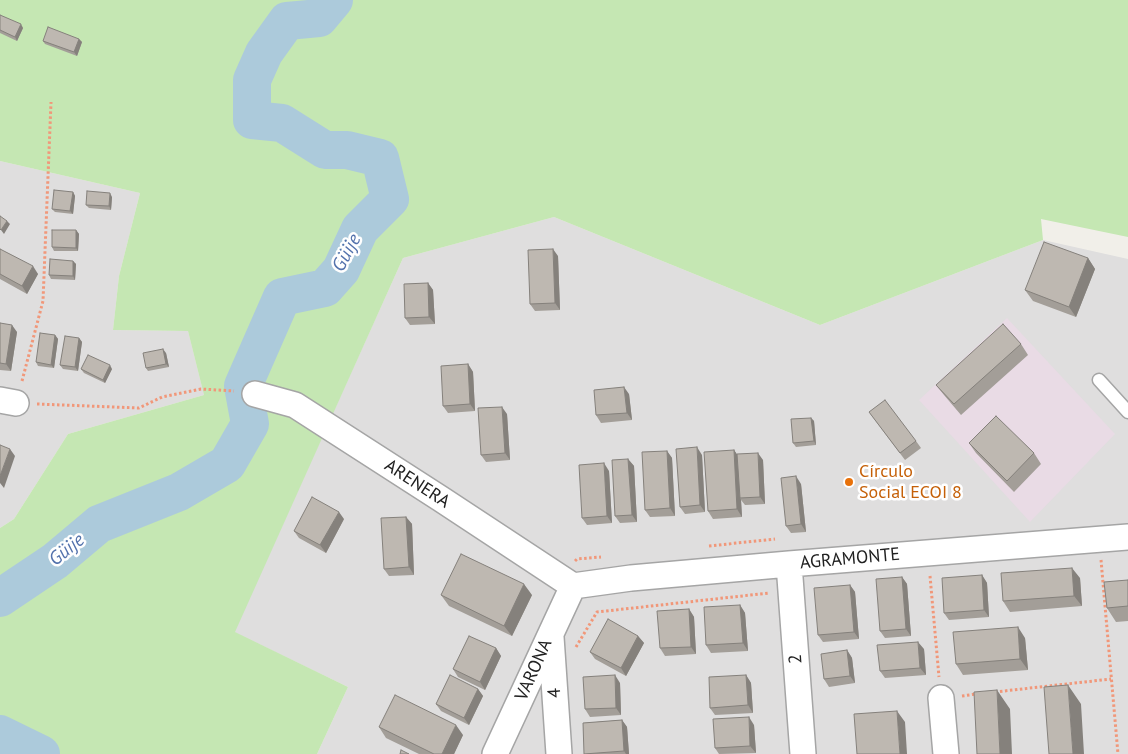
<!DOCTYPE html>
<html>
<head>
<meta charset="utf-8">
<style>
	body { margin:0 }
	canvas { display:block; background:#f1efe9 }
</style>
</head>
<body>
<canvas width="1128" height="754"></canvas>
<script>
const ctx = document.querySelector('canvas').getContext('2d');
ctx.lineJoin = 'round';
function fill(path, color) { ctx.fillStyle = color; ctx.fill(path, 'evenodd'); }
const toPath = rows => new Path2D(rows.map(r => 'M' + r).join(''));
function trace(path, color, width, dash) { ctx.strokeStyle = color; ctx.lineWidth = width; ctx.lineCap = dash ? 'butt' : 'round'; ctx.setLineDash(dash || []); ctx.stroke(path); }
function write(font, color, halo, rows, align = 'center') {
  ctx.font = font + ' "PT Sans",sans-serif'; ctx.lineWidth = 5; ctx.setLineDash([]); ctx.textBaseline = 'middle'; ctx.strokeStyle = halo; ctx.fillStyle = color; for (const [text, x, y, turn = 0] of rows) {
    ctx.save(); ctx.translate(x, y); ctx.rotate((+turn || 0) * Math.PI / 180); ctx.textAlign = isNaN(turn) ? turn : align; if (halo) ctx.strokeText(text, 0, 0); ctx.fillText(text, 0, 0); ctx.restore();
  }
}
fill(toPath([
	[0,161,140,193,119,276,113,330,188,331,204,395,68,434,14,519,0,528],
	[554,217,820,325,1043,240,1128,259,1128,754,317,754,348,687,234,632,403,258]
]), '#dfdede');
fill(toPath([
	[1007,318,1115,434,1030,522,919,400]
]), '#e9dbe5');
fill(toPath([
	[0,0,1128,0,1128,237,1041,219,1043,240,820,325,554,217,403,258,235,632,348,687,317,754,0,754,0,528,14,519,68,434,204,395,188,331,113,330,119,276,140,193,0,161]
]), '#c5e7b3');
trace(toPath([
	[0,598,55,561,99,524,179,492,227,464,250,424,243,386,282,297,325,288,341,270,360,229,390,199,380,158,347,150,325,150,282,123,252,120,252,80,264,53,287,21,319,18,334,0],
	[0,734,41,754]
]), '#accadb', 38);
const service = toPath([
	[1099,380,1128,412]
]);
const minor = toPath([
	[255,394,295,405,441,499,573,586],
	[0,400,16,403],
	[789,564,803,754],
	[573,586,631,578,789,564,1128,537],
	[551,637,559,754],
	[941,698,946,754],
	[495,754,573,586]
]);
trace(service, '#a5a5a5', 15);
trace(minor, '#a5a5a5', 28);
trace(toPath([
	[22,381,43,301,51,102],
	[37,404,139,408,162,397,201,389,234,391],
	[709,546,775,539],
	[1101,560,1118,754],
	[575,561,577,559,601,557],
	[930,576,939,677],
	[576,647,597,612,769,593],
	[995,692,1111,679],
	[962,696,976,694]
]), '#f19779', 3, [2.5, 2.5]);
trace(service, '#fff', 12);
trace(minor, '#fff', 25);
fill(toPath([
	[0,15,23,28,17,41,0,33],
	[79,39,82,42,77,56,45,44,43,41],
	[73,192,75,196,73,214,55,212,52,209],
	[112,197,111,210,89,208,86,205],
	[76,230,79,234,78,251,54,251,52,247],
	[0,249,38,274,27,294,0,279],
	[558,256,560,310,535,311,530,304],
	[1088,258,1095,269,1076,317,1033,301,1025,290],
	[73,261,76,264,75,280,51,279,49,275],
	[428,283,433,290,435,324,410,325,405,318],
	[0,323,17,332,11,371,0,370],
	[55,335,58,339,54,368,38,366,36,362],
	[79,338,82,342,78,371,63,369,60,365],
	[1021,344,1028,355,961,415,944,395,936,385],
	[166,353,169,367,148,371,146,368],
	[468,364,473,372,475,411,448,413,443,406],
	[81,369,112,369,105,383,84,373],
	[629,394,632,420,601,423,596,415],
	[869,412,916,441,921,448,905,460],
	[507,414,510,460,486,462,481,455],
	[811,418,814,421,816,445,796,447,793,443],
	[969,443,1034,453,1041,464,1014,492,976,453],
	[734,450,737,455,763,460,765,504,745,505,741,500,742,517,713,519,708,511],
	[667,451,672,458,675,516,650,517,645,510],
	[702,455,705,512,685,514,680,507],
	[628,459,634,466,637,522,620,523,615,516],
	[609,471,612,523,587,525,582,518],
	[801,484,806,532,791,533,786,526],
	[406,517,412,524,414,575,389,576,384,569],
	[344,519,326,553,299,538,294,531],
	[982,575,987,583,989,617,949,620,944,613],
	[902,577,907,584,911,636,885,638,880,631],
	[1080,578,1082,606,1010,612,1003,601],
	[1128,580,1128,621,1116,622,1107,608],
	[850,585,855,592,859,639,823,642,818,635],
	[441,595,532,595,512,636,449,606],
	[740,605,745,613,748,651,711,653,706,645],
	[689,609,694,617,696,654,665,656,660,648],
	[638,636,644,643,626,676,595,659,590,652],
	[1025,638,1028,670,963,675,956,664],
	[496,648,501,656,485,690,458,677,453,669],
	[924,649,926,675,885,678,880,671],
	[847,650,852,658,855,683,829,687,824,679],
	[746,675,751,683,753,713,715,715,710,708],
	[620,683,621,715,590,717,585,709],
	[478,689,483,696,469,725,441,711,436,704],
	[622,720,627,727,629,754,585,754,583,723],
	[754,725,756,753,719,754,715,748],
	[379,727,463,735,454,754,419,754,386,738]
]), '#a39e98');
fill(toPath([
	[21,24,23,28,17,41,15,37],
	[79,39,82,42,77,56,74,52],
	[73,192,75,196,73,214,70,211],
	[110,193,112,197,111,210,109,206],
	[7,221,10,224,4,234,1,230],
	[76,230,79,234,78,251,76,248],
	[553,249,558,256,560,310,555,303],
	[1088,258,1095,269,1076,317,1069,307],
	[73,261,76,264,75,280,73,276],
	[33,266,38,274,27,294,22,286],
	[428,283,433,290,435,324,429,317],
	[12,325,17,332,11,371,6,364],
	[55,335,58,339,54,368,51,365],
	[79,338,82,342,78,371,75,367],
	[163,349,166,353,169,367,166,364],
	[468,364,473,372,475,411,470,404],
	[110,365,112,369,105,383,103,380],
	[624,387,629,394,632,420,627,413],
	[502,407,507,414,510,460,505,453],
	[811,418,814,421,816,445,814,441],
	[697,447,702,455,705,512,700,505],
	[10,449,15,456,4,488,0,483,0,476],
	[734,450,739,457,740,498,741,500,742,517,737,509],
	[667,451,672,458,675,516,670,508],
	[758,453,763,460,765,504,760,497],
	[628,459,634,466,637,522,632,515],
	[604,463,609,471,612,523,607,516],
	[796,476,801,484,806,532,801,524],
	[339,512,344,519,326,553,320,545],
	[406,517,412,524,414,575,409,567],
	[1072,568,1080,578,1082,606,1074,596],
	[982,575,987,583,989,617,984,610],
	[902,577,907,584,911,636,906,629],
	[524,584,532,595,512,636,504,626],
	[850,585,855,592,859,639,854,632],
	[740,605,745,613,748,651,743,643],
	[689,609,694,617,696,654,691,647],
	[1018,627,1025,638,1028,670,1020,659],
	[638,636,644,643,626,676,621,668],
	[918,642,924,649,926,675,920,668],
	[496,648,501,656,485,690,480,682],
	[847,650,852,658,855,683,850,676],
	[615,675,620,683,621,715,616,708],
	[746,675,751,683,753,713,748,705],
	[1068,685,1081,704,1084,754,1073,754],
	[478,689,483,696,469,725,464,718],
	[997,690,1010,709,1012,754,1000,754],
	[897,711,905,722,907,754,900,754],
	[749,717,754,725,756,753,750,746],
	[622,720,627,727,629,754,626,754,624,751],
	[456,725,463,735,454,754,442,754]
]), '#85817c');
const building = toPath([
	[0,15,21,24,15,37,0,30,0,15],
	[48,27,79,39,74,52,43,41,48,27],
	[54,190,73,192,70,211,52,209,54,190],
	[87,191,110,193,109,206,86,205,87,191],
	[0,216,7,221,1,230,0,229,0,216],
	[52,230,76,230,76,248,52,247,52,230],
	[1044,242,1088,258,1069,307,1025,290,1044,242],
	[0,249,33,266,22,286,0,274,0,249],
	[553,249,555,303,530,304,528,250,553,249],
	[50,259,73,261,73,276,49,275,50,259],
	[428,283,429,317,405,318,404,284,428,283],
	[0,323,12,325,6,364,0,363,0,323],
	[1003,324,1021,344,954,404,936,385,1003,324],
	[40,333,55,335,51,365,36,362,40,333],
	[65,336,79,338,75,367,60,365,65,336],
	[163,349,166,364,146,368,143,353,163,349],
	[88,355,110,365,103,380,81,369,88,355],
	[468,364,470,404,443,406,441,366,468,364],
	[624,387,627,413,596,415,594,390,624,387],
	[885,400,916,441,900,453,869,412,885,400],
	[502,407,505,453,481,455,478,408,502,407],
	[996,416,1034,453,1007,481,969,443,996,416],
	[811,418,814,441,793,443,791,419,811,418],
	[0,445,10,449,0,476,0,445],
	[697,447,700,505,680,507,676,449,697,447],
	[734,450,737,509,708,511,704,452,734,450],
	[667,451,670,508,645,510,642,452,667,451],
	[758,453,760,497,740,498,737,454,758,453],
	[628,459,632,515,615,516,612,460,628,459],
	[604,463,607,516,582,518,579,465,604,463],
	[796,476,801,524,786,526,781,478,796,476],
	[312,497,339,512,320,545,294,531,312,497],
	[406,517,409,567,384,569,381,518,406,517],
	[461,554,524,584,504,626,441,595,461,554],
	[1072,568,1074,596,1003,601,1001,573,1072,568],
	[982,575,984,610,944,613,942,578,982,575],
	[902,577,906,629,880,631,876,579,902,577],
	[1128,580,1128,606,1107,608,1104,582,1128,580],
	[850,585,854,632,818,635,814,588,850,585],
	[740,605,743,643,706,645,704,607,740,605],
	[689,609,691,647,660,648,657,611,689,609],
	[608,619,638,636,621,668,590,652,608,619],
	[1018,627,1020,659,956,664,953,632,1018,627],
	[469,636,496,648,480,682,453,669,469,636],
	[918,642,920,668,880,671,877,645,918,642],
	[847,650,850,676,824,679,821,654,847,650],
	[450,675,478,689,464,718,436,704,450,675],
	[615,675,616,708,585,709,583,677,615,675],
	[746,675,748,705,710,708,709,677,746,675],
	[1068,685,1073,754,1049,754,1044,687,1068,685],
	[997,690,1000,754,977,754,974,692,997,690],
	[395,695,456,725,442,754,434,754,379,727,395,695],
	[897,711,900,754,857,754,854,714,897,711],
	[749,717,750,746,715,748,713,719,749,717],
	[622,720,624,751,584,754,583,723,622,720],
	[401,750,409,754,400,754,401,750]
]);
fill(building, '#beb8b1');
trace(building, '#85817c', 1);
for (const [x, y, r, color] of [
	[849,482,5,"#e8710a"]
]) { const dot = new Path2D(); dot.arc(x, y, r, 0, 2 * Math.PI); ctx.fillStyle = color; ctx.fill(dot); trace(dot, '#fff', 2); }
write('18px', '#c56008', '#fff', [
	["Círculo",859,472],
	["Social ECOI 8",859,493]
], 'left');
write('18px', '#212121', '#fff', [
	["ARENERA",417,484,33],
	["AGRAMONTE",850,559,-5],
	["2",796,659,-94],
	["VARONA",534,670,-66],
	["4",555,693,-94]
]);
write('italic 19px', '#5372ac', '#fff', [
	["Güije",347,253,-62],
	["Güije",67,550,-39]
]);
</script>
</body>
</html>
